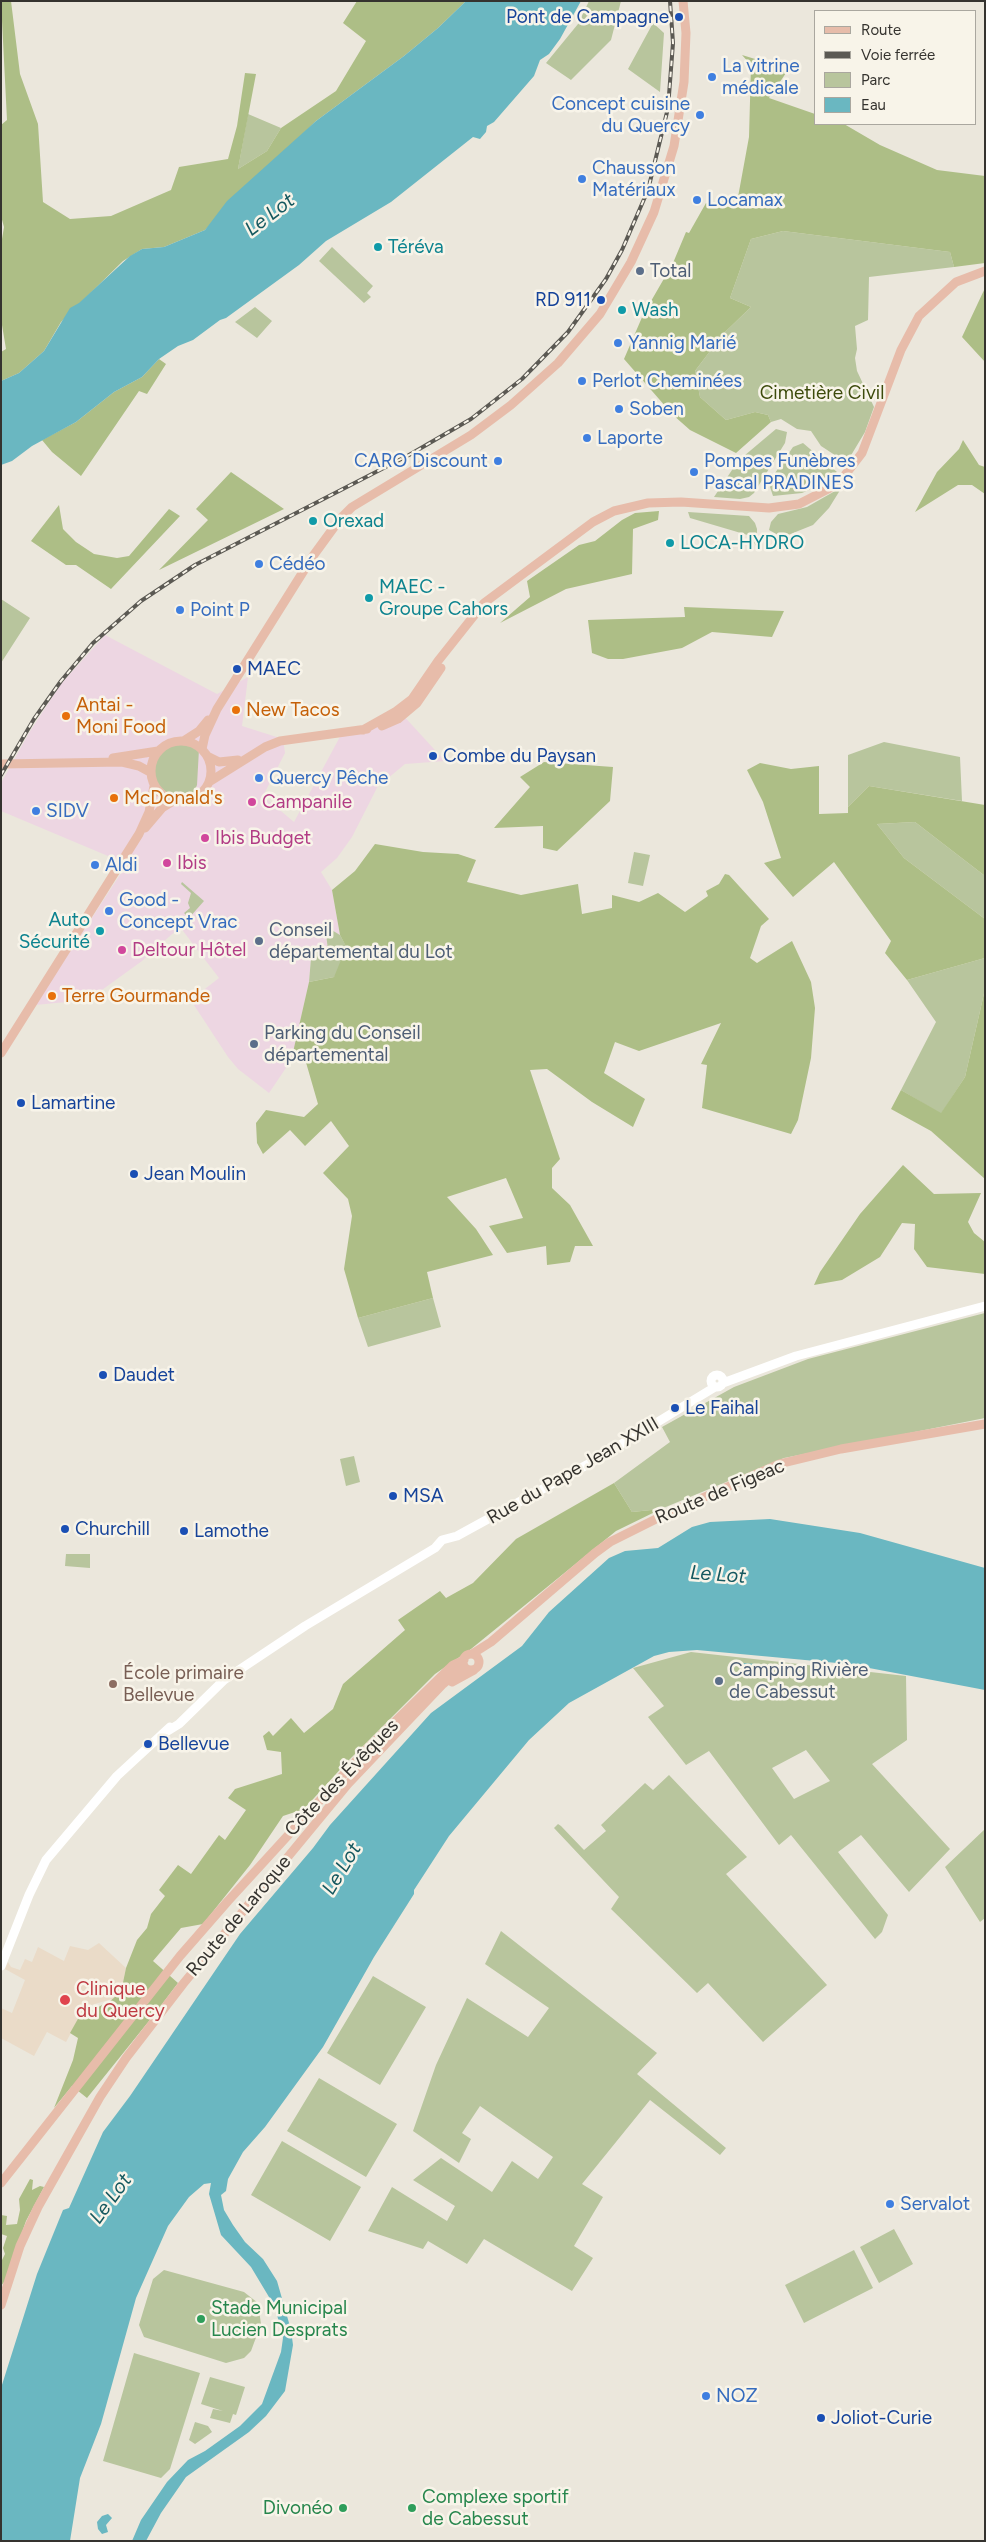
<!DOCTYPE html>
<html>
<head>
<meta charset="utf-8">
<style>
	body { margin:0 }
	#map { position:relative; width:986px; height:2542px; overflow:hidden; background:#ebe7dc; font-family:Figtree,sans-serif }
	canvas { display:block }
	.frame { position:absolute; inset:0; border:2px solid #35332f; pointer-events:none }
	.legend { position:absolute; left:814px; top:10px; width:162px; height:115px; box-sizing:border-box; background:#f8f4e9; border:1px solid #aaa79f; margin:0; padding:6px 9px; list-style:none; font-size:15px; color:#35332f }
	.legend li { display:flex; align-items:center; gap:10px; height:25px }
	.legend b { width:25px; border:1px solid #aaa79f }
</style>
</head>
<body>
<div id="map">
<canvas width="986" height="2542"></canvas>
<div class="frame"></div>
<ul class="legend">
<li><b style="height:6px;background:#e7bcaa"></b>Route</li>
<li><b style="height:6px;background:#5b5953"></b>Voie ferrée</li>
<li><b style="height:14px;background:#b8c59d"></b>Parc</li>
<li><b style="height:14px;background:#6ab7c1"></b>Eau</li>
</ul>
</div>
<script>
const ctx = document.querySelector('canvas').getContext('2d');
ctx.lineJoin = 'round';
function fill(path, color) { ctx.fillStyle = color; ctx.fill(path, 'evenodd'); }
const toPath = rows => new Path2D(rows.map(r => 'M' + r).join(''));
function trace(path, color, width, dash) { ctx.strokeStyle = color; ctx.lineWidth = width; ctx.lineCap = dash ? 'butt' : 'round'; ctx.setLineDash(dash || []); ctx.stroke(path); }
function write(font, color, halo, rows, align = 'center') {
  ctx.font = font + ' Figtree,sans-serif'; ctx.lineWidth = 5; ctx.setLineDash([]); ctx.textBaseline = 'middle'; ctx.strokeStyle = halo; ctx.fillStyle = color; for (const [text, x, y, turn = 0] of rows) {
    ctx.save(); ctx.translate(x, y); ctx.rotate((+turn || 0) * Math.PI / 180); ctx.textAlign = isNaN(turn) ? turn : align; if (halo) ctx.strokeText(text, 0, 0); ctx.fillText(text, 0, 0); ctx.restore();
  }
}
fill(toPath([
	[105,635,217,694,248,677,242,726,283,739,285,753,263,796,294,822,342,733,401,713,445,761,405,764,387,779,382,778,352,837,337,858,321,872,332,890,340,935,325,927,328,950,311,958,309,982,292,1059,269,1093,238,1069,228,1057,192,1002,192,999,219,978,180,927,142,961,88,1000,35,1005,127,864,1,811,1,783,29,733,60,685]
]), '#edd6e2');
fill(toPath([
	[99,1943,126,1968,121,1992,115,1998,85,2007,66,2042,47,2032,34,2056,1,2038,1,2008,12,2013,25,1980,5,1969,8,1962,11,1967,20,1970,25,1959,32,1962,38,1947,64,1961,70,1946,88,1950]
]), '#eadbc8');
fill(toPath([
	[589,1,621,1,611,40,571,80,546,63,578,24],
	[653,23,664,33,660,92,628,69],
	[248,114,281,128,267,151,238,169],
	[783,231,950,252,954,267,869,277,868,320,855,326,857,349,855,358,857,371,874,407,865,432,850,457,844,461,821,446,811,431,797,429,781,419,771,422,768,415,755,412,726,420,700,397,695,371,723,334,751,307,730,298,751,239],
	[332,247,373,286,367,293,371,297,364,303,319,261],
	[255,307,272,321,257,338,235,322],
	[776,429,787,432,785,443,754,493,749,497,740,499,714,497,738,461],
	[803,443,837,472,818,486,802,493,773,496,769,484,773,476,793,447],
	[842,487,829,508,813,525,788,535,780,536,769,530,771,522,778,514,807,507],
	[688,512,749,516,755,523,757,529,757,548,751,536,690,518],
	[1,599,30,618,1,663],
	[175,742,190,744,199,749,197,785,194,792,185,796,175,796,166,792,158,785,154,776,154,761,159,753,166,746],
	[884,742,960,757,962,801,869,786,848,807,848,755],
	[915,822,985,876,985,919,904,858,877,824],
	[634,852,650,855,643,886,628,883],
	[182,882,204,901,189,918,184,913,190,908,188,903,191,893,181,884],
	[325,926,340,935,354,961,334,977,309,982,311,958,320,948,328,950],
	[985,958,985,989,965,1077,941,1114,901,1090,936,1022,907,980],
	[433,1298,441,1327,368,1347,358,1318],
	[985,1313,985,1418,784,1458,661,1509,632,1512,614,1483,670,1442,662,1427,734,1387,808,1359],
	[354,1456,360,1482,346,1486,340,1459],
	[66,1554,90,1554,90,1568,65,1566],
	[691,1652,906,1676,907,1740,872,1764,950,1849,909,1892,861,1835,838,1852,888,1915,882,1932,875,1939,791,1835,779,1845,709,1751,686,1765,648,1717,664,1706,633,1668],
	[806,1750,830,1781,794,1799,772,1768],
	[669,1775,747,1857,726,1874,827,1985,763,2042,708,1983,697,1993,611,1909,619,1897,554,1828,558,1824,561,1826,584,1850,606,1831,601,1825,645,1783,653,1790],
	[985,1829,985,1918,980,1922,945,1867],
	[501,1931,657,2053,637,2074,726,2148,720,2155,650,2100,582,2184,603,2197,574,2246,593,2258,572,2291,484,2239,467,2264,428,2241,423,2249,368,2231,392,2187,447,2221,455,2206,413,2180,441,2158,492,2192,512,2161,538,2179,553,2157,480,2106,462,2133,471,2139,459,2163,413,2131,436,2065,467,1998,528,2037,549,2008,485,1964],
	[373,1976,426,2007,380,2085,327,2053],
	[319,2078,397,2124,366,2177,287,2131],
	[282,2141,361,2187,330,2241,251,2195],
	[894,2229,913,2264,879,2283,860,2247],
	[854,2250,873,2288,804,2323,785,2285],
	[164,2270,244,2292,258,2303,261,2324,251,2351,244,2358,226,2363,144,2337,139,2325,153,2279],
	[134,2353,200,2373,170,2469,161,2478,103,2461],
	[210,2377,245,2387,236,2415,233,2414,230,2423,210,2418,213,2409,223,2411,201,2404],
	[195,2422,208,2426,212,2432,195,2444,189,2440]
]), '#b8c59d');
fill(toPath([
	[1,1,11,1,20,74,38,124,43,202,70,219,111,216,171,190,179,167,228,159,237,126,245,73,256,74,238,169,267,151,281,128,336,91,366,41,343,23,357,1,466,1,438,28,404,56,316,121,205,230,164,247,142,249,123,261,61,322,44,351,19,373,1,381,1,352,6,349,1,319,1,245,4,227,1,216,1,125,7,120],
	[742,55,778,66,786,73,769,98,815,114,815,124,844,124,880,145,937,170,985,176,985,263,954,267,950,252,783,231,751,239,730,298,751,307,723,334,695,371,700,397,726,420,755,412,768,415,771,422,736,453,690,430,673,415,624,359,643,315,673,263,686,232,689,233,706,203,736,208,749,137,751,65],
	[985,288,985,362,962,337],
	[159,359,166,364,147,394,139,391,81,476,52,452,42,440,76,422,114,392,142,377],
	[963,440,979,465,985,467,985,494,972,485,958,485,915,512,937,472,959,449],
	[231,472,284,509,159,570,208,520,196,509],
	[59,505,63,529,76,542,94,554,117,558,129,556,169,509,180,516,111,589,76,565,66,565,31,541],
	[659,511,658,520,633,529,632,574,566,589,500,623,530,597,527,581,579,545,595,541,622,520,635,513],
	[684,607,784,611,772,637,712,632,682,648,623,659,608,659,592,653,588,620,685,617],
	[544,762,613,767,610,801,557,851,543,848,543,826,494,828,530,787,520,777],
	[760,763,791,769,819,766,819,814,848,813,848,807,869,786,985,805,985,876,915,822,877,824,904,858,985,919,985,958,907,980,885,953,891,941,834,862,793,897,764,863,781,858,763,802,747,770],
	[375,844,423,852,458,854,476,860,467,882,521,895,578,884,582,914,612,908,612,895,639,902,658,893,685,912,708,896,706,891,719,884,725,874,729,875,769,919,761,926,750,958,757,963,792,941,811,982,815,1008,811,1058,798,1120,791,1134,702,1108,707,1065,701,1064,721,1023,639,1051,615,1042,604,1073,645,1099,633,1127,592,1102,547,1069,530,1070,560,1159,552,1168,552,1188,570,1205,593,1246,575,1246,570,1262,547,1265,546,1246,507,1253,489,1226,523,1218,506,1178,447,1197,476,1229,493,1255,427,1272,433,1298,358,1318,344,1269,352,1216,348,1199,323,1173,349,1146,331,1121,305,1146,290,1130,263,1154,257,1143,256,1123,266,1110,304,1117,318,1104,305,1059,291,1061,309,982,334,977,341,960,353,960,340,935,332,890,355,871],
	[985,989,985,1179,931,1131,891,1109,901,1090,941,1113,965,1077],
	[903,1165,934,1194,981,1193,968,1222,974,1233,985,1242,985,1274,927,1267,914,1249,915,1224,902,1223,880,1257,842,1280,814,1285,820,1272,860,1214],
	[614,1483,632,1512,661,1509,616,1531,471,1649,435,1674,346,1763,304,1809,283,1816,250,1865,203,1924,181,1928,153,1961,178,1983,153,2016,87,2098,72,2086,54,2108,73,2060,78,2038,70,2033,79,2017,110,2001,121,1992,126,1968,137,1940,147,1928,151,1914,165,1896,159,1890,178,1865,191,1874,219,1835,225,1840,246,1810,228,1798,235,1789,282,1774,281,1752,267,1750,263,1736,269,1731,273,1736,291,1718,304,1733,333,1709,343,1684,405,1630,398,1620,440,1591,446,1598,473,1583,516,1539],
	[30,2179,33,2180,32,2190,40,2186,44,2187,26,2221,5,2281,1,2286,1,2262,5,2254,3,2248,7,2236,1,2234,1,2215,7,2216,6,2225,17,2224,20,2210,19,2199]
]), '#adbe86');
fill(toPath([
	[466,1,581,1,560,39,549,54,540,60,534,76,494,122,487,126,486,132,480,139,473,137,391,202,326,241,299,265,226,318,220,320,193,340,178,346,159,359,142,377,114,392,76,422,32,446,12,461,1,465,1,381,19,373,44,351,70,308,79,303,130,256,142,249,164,247,205,230,227,201,316,121,404,56,438,28],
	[770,1519,860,1533,985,1568,985,1690,848,1664,697,1650,669,1652,654,1656,569,1703,529,1740,449,1836,414,1890,414,1894,374,1957,323,2047,265,2127,243,2152,228,2179,226,2191,221,2195,224,2210,233,2225,245,2242,263,2259,277,2281,291,2330,293,2345,285,2391,266,2416,249,2432,186,2477,161,2513,146,2541,132,2541,141,2520,167,2482,188,2460,205,2451,240,2426,262,2404,281,2352,283,2338,275,2307,251,2267,221,2235,209,2194,211,2183,204,2184,189,2197,168,2226,136,2298,101,2424,80,2478,70,2541,1,2541,1,2388,37,2274,63,2210,69,2208,103,2132,130,2096,240,1934,313,1848,330,1825,431,1713,522,1646,549,1612,609,1558,625,1551,658,1548,692,1527,710,1522],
	[742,1663,771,1665,771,1671,742,1670],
	[108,2514,112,2518,106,2525,108,2532,102,2534,98,2529,97,2522,102,2516]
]), '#6ab7c1');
trace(toPath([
	'711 1381a6 6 0 1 1 12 0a6 6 0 1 1-12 0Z',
	[723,1383,796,1356,985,1306],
	[166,1732,179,1724,224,1680,305,1626,435,1548,442,1540,457,1536,592,1462,715,1387],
	[1,1966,29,1895,46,1860,117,1776,170,1727]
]), '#fff', 9);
trace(toPath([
	[382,726,398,719,417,703,441,668],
	[363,730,395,712,412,699,438,661,484,603,593,522,614,511,648,503,681,502,769,508,799,504,832,487,845,475,862,453,901,350,919,316,956,282,985,271],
	[185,740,199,731,208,720],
	'151 771a30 30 0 1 1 60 0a30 30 0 1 1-60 0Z',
	[202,749,205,735,217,709,313,556,340,519,352,507,471,435,511,405,558,363,600,314,631,262,654,212,674,146,684,82,686,33,683,1],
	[207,756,219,762,238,760],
	[113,758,158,751],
	[1,764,122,762,139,766,150,772],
	[209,782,265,747,280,741,367,729],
	[145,828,162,808,175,800],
	[1,1053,139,834,149,812,154,786],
	[472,1654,491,1642,595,1553,610,1542,666,1514,779,1464,841,1449,985,1424],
	'463 1662a8 8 0 1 1 16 0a8 8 0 1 1-16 0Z',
	[452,1682,474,1670],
	[1,2183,180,1956,228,1901,366,1750,453,1665,464,1660],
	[1,2305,20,2246,38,2207,100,2097,126,2058,183,1984,348,1784,443,1684,464,1666]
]), '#e7bcaa', 9);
const rail = toPath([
	[1,775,34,719,61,681,93,643,141,601,195,565,409,455,471,419,522,379,568,332,606,279,622,250,648,190,668,108,673,43,670,1]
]);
trace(rail, '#5b5953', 4);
trace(rail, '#f8f4e9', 2, [5.5]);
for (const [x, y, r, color] of [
	[679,17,5,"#1a4fb4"],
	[712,77,5,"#3f7fe0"],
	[700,115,5,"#3f7fe0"],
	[582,179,5,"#3f7fe0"],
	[697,200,5,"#3f7fe0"],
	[378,247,5,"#0f9aa8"],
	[640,271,5,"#5c6f8a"],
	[601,300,5,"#1a4fb4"],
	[622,310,5,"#0f9aa8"],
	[618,343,5,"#3f7fe0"],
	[582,381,5,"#3f7fe0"],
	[619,409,5,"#3f7fe0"],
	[587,438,5,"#3f7fe0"],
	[498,461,5,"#3f7fe0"],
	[694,472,5,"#3f7fe0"],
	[313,521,5,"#0f9aa8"],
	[670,543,5,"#0f9aa8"],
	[259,564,5,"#3f7fe0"],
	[369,598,5,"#0f9aa8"],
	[180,610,5,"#3f7fe0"],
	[237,669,5,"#1a4fb4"],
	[236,710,5,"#e8710a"],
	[66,716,5,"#e8710a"],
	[433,756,5,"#1a4fb4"],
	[259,778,5,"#3f7fe0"],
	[114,798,5,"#e8710a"],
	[252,802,5,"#d1479c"],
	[36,811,5,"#3f7fe0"],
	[205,838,5,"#d1479c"],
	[167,863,5,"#d1479c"],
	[95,865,5,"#3f7fe0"],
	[109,911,5,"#3f7fe0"],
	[100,931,5,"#0f9aa8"],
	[259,941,5,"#5c6f8a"],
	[122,950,5,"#d1479c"],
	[52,996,5,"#e8710a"],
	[254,1044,5,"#5c6f8a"],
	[21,1103,5,"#1a4fb4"],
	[134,1174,5,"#1a4fb4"],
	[103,1375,5,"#1a4fb4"],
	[675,1408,5,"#1a4fb4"],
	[393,1496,5,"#1a4fb4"],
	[65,1529,5,"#1a4fb4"],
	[184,1531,5,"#1a4fb4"],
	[719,1681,5,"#5c6f8a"],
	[113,1684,5,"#8d6e63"],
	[148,1744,5,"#1a4fb4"],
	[65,2000,6,"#e0444e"],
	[890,2204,5,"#3f7fe0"],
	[201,2319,5,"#2e9e5b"],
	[706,2396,5,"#3f7fe0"],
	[821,2418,5,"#1a4fb4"],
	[343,2508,5,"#2e9e5b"],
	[412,2508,5,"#2e9e5b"]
]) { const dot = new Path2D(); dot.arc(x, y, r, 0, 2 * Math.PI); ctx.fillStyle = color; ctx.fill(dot); trace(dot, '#f8f4e9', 2); }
write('19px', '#164399', '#f8f4e9', [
	["Pont de Campagne",669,17,"right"],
	["RD 911",591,300,"right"],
	["MAEC",247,669],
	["Combe du Paysan",443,756],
	["Lamartine",31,1103],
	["Jean Moulin",144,1174],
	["Daudet",113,1375],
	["Le Faihal",685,1408],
	["MSA",403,1496],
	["Churchill",75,1529],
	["Lamothe",194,1531],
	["Bellevue",158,1744],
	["Joliot-Curie",831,2418]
], 'left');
write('19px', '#366cbe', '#f8f4e9', [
	["La vitrine",722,66],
	["médicale",722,88],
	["Concept cuisine",690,104,"right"],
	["du Quercy",690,126,"right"],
	["Chausson",592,168],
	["Matériaux",592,190],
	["Locamax",707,200],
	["Yannig Marié",628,343],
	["Perlot Cheminées",592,381],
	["Soben",629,409],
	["Laporte",597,438],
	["CARO Discount",488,461,"right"],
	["Pompes Funèbres",704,461],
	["Pascal PRADINES",704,483],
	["Cédéo",269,564],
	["Point P",190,610],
	["Quercy Pêche",269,778],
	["SIDV",46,811],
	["Aldi",105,865],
	["Good -",119,900],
	["Concept Vrac",119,922],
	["Servalot",900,2204],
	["NOZ",716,2396]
], 'left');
write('19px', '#0d838f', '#f8f4e9', [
	["Téréva",388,247],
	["Wash",632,310],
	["Orexad",323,521],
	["LOCA-HYDRO",680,543],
	["MAEC -",379,587],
	["Groupe Cahors",379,609],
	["Auto",90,920,"right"],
	["Sécurité",90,942,"right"]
], 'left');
write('19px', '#4e5e75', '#f8f4e9', [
	["Total",650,271],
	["Conseil",269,930],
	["départemental du Lot",269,952],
	["Parking du Conseil",264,1033],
	["départemental",264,1055],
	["Camping Rivière",729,1670],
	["de Cabessut",729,1692]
], 'left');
write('19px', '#3d4b0c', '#f8f4e9', [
	["Cimetière Civil",822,393]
]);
write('19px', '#c56008', '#f8f4e9', [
	["Antai -",76,705],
	["Moni Food",76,727],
	["New Tacos",246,710],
	["McDonald's",124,798],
	["Terre Gourmande",62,996]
], 'left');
write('19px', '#b23c85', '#f8f4e9', [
	["Campanile",262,802],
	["Ibis Budget",215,838],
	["Ibis",177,863],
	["Deltour Hôtel",132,950]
], 'left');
write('19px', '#35332f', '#f8f4e9', [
	["Rue du Pape Jean XXIII",573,1471,-30],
	["Route de Figeac",720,1492,-23],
	["Côte des Évêques",342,1778,-46],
	["Route de Laroque",239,1916,-50]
]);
write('19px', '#785e54', '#f8f4e9', [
	["École primaire",123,1673],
	["Bellevue",123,1695]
], 'left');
write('19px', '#be3a42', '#f8f4e9', [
	["Clinique",76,1989],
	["du Quercy",76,2011]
], 'left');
write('19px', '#27864d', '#f8f4e9', [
	["Stade Municipal",211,2308],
	["Lucien Desprats",211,2330],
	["Complexe sportif",422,2497],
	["de Cabessut",422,2519],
	["Divonéo",333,2508,"right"]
], 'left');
write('italic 20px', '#15585f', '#f8f4e9', [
	["Le Lot",270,215,-37],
	["Le Lot",718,1575,4],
	["Le Lot",342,1869,-59],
	["Le Lot",111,2199,-54]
]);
</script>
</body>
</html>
